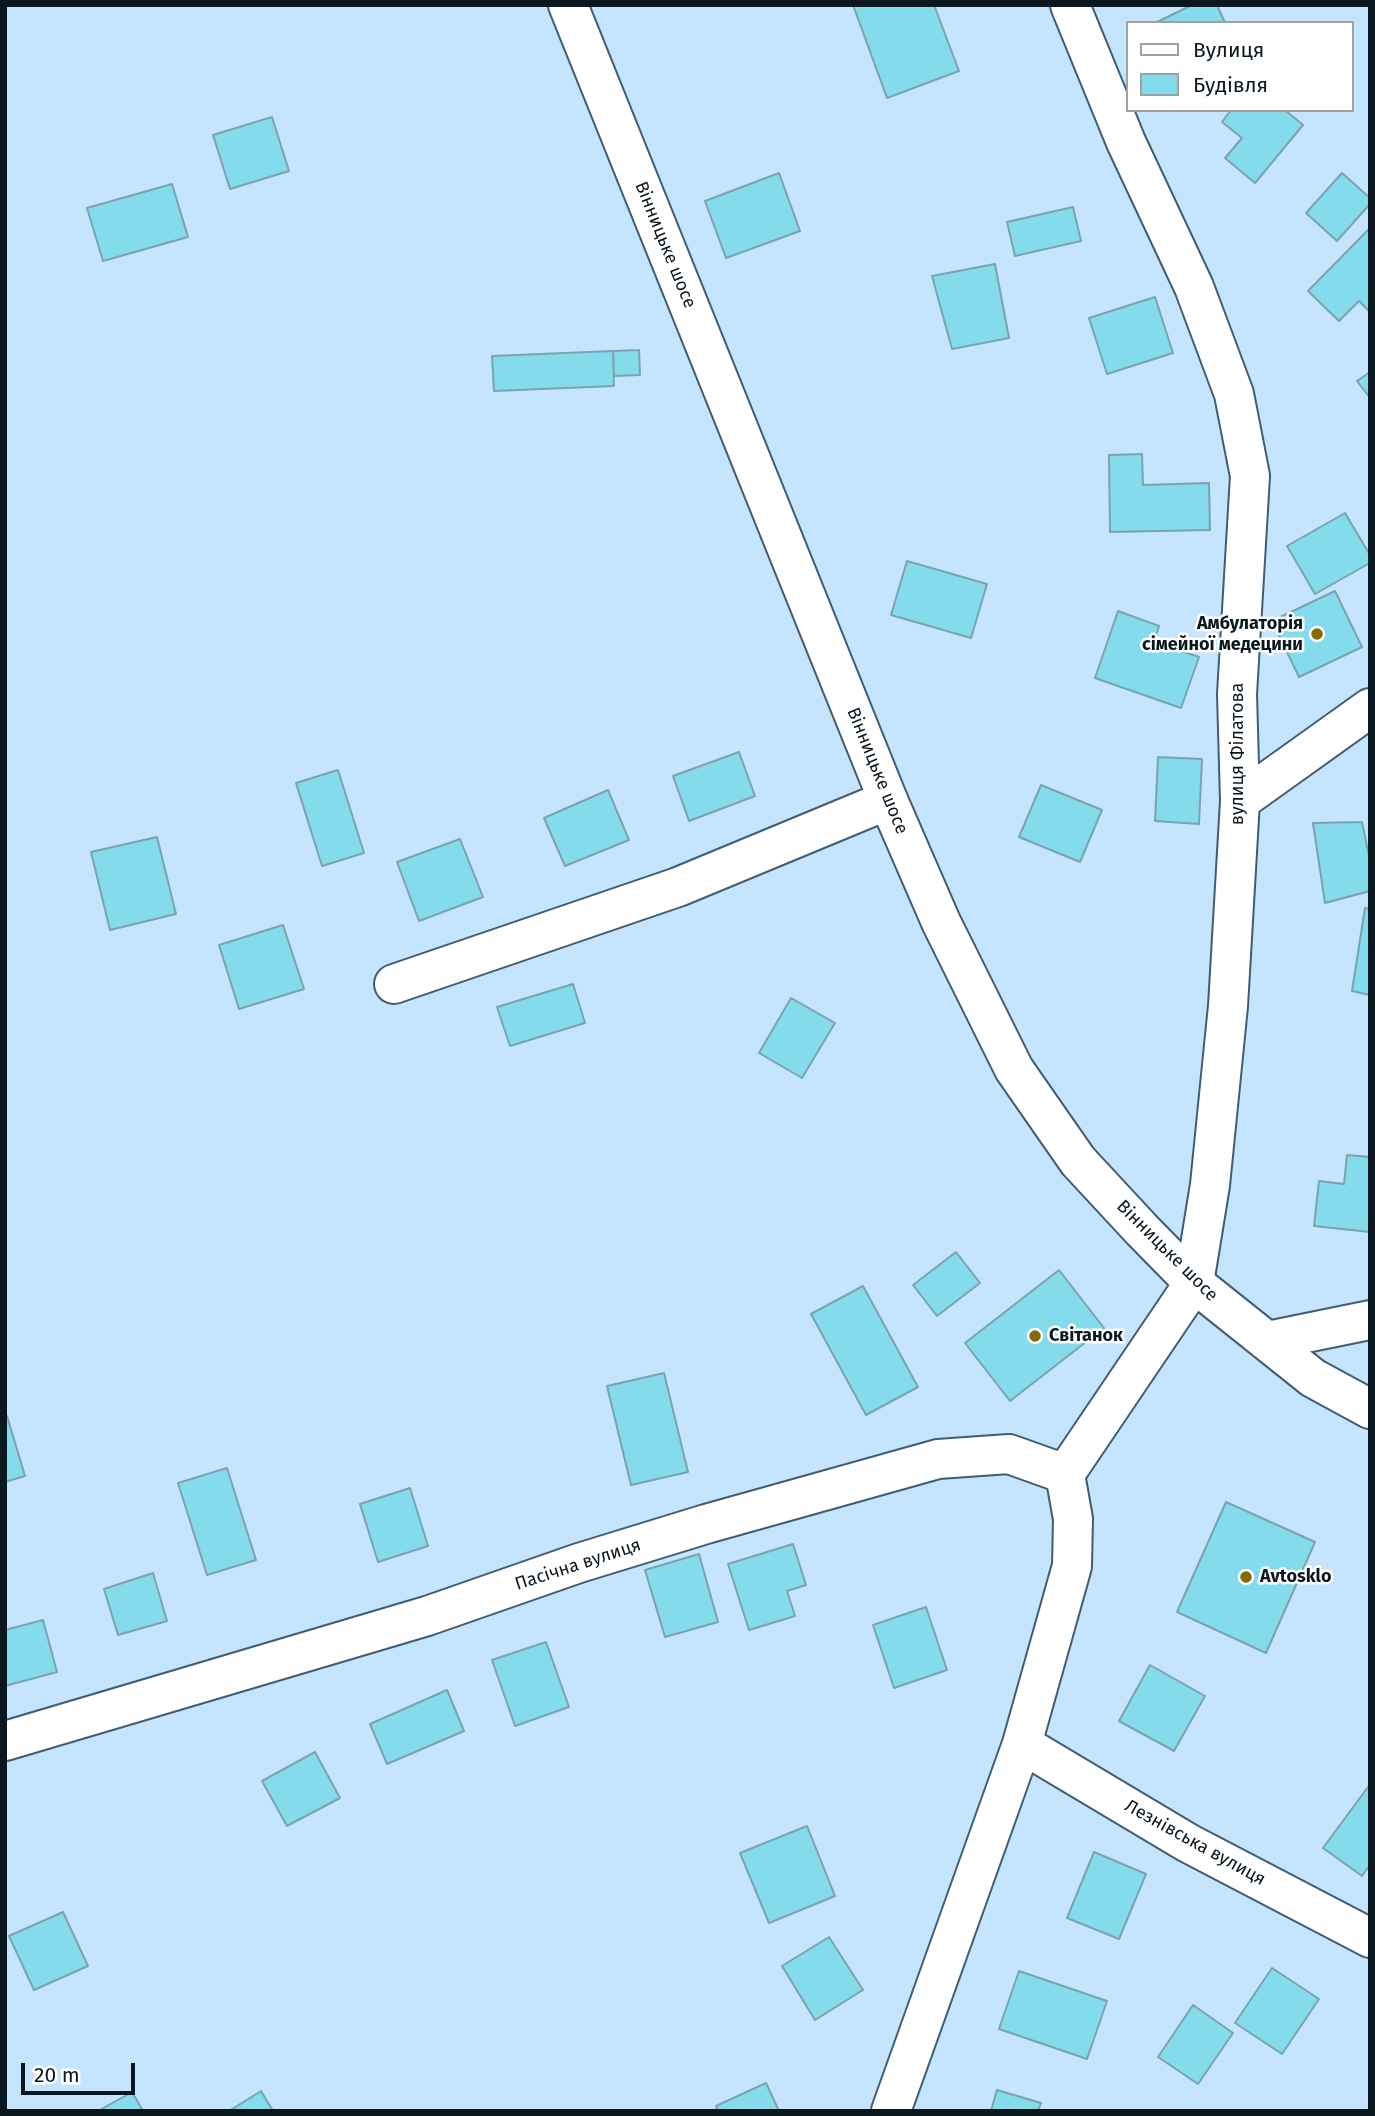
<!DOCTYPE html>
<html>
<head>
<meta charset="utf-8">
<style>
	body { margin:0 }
	#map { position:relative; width:1375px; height:2116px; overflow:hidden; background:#c5e4fd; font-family:"Fira Sans",sans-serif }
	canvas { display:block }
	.frame { position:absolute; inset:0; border:7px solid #0b171f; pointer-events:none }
	.legend { position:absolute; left:1126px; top:21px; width:228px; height:91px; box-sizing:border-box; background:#fff; border:2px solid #9da2a5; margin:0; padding:9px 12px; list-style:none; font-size:21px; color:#0b171f }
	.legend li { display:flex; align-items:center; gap:14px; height:35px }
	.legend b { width:35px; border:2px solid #9da2a5 }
	.scale { position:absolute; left:21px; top:2063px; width:114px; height:32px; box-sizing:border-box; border:4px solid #0b171f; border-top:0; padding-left:9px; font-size:21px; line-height:24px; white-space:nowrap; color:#0b171f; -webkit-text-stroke:5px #fff; paint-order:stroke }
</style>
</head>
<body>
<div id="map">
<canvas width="1375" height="2116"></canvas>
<div class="frame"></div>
<ul class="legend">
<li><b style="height:9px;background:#fff"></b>Вулиця</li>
<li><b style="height:19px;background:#83dbec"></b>Будівля</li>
</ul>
<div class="scale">20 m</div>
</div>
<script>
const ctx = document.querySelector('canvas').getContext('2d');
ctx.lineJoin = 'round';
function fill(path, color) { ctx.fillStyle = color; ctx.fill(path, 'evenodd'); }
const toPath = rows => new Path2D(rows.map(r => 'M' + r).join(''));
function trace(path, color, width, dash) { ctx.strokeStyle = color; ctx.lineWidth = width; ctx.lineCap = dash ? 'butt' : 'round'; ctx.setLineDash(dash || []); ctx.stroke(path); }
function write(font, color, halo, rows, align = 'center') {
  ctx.font = font + ' "Fira Sans",sans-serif'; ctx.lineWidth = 5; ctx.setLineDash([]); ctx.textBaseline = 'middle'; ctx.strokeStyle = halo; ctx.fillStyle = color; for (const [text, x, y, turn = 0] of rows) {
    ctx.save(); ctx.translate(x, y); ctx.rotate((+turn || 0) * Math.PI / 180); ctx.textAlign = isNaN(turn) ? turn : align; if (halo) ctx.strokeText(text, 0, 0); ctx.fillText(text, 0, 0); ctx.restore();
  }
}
const building = toPath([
	[853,5,934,5,959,71,887,98,853,5],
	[1192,5,1217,5,1225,23,1155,23,1192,5],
	[1231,110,1285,110,1303,125,1255,183,1225,158,1242,138,1222,122,1231,110],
	[272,117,289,171,230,189,213,135,272,117],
	[779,173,800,231,726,258,705,201,779,173],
	[1342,173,1370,198,1370,204,1337,241,1306,213,1342,173],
	[172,184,188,237,103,261,87,208,172,184],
	[1073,207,1081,241,1015,256,1007,222,1073,207],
	[1370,228,1370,312,1359,301,1339,321,1308,291,1370,228],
	[995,264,1009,338,952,349,932,276,995,264],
	[1155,297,1173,353,1107,374,1089,318,1155,297],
	[639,350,640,375,614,376,613,351,639,350],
	[613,351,614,386,494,391,492,356,613,351],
	[1370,372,1370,398,1357,381,1370,372],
	[1142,454,1143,485,1209,483,1210,530,1110,532,1109,455,1142,454],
	[1345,513,1370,555,1370,563,1315,594,1287,546,1345,513],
	[907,561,987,584,971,638,891,615,907,561],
	[1335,591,1362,647,1299,677,1272,621,1335,591],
	[1118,611,1159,626,1154,642,1199,657,1181,708,1095,678,1118,611],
	[739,752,755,796,689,821,673,776,739,752],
	[1158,757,1202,759,1199,824,1155,821,1158,757],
	[338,770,364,853,322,866,296,783,338,770],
	[1041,785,1102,810,1080,862,1019,837,1041,785],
	[608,790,629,840,565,866,544,818,608,790],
	[1362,822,1370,861,1370,891,1325,903,1313,823,1362,822],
	[157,837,176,914,110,930,91,852,157,837],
	[460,839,483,897,419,921,397,862,460,839],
	[1365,908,1370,909,1370,995,1352,991,1365,908],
	[283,925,304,989,239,1009,219,945,283,925],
	[573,984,585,1023,510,1046,497,1007,573,984],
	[791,998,835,1023,802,1078,759,1053,791,998],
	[1347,1155,1370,1157,1370,1232,1314,1226,1319,1181,1344,1184,1347,1155],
	[956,1252,980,1283,937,1316,913,1285,956,1252],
	[1059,1270,1104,1328,1010,1401,965,1343,1059,1270],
	[863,1286,918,1387,866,1415,811,1314,863,1286],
	[664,1373,688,1472,631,1485,607,1386,664,1373],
	[7,1416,25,1476,5,1482,5,1417,7,1416],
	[227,1468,256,1560,207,1575,178,1483,227,1468],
	[410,1488,428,1546,378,1562,360,1504,410,1488],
	[1226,1502,1315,1542,1266,1653,1177,1612,1226,1502],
	[793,1544,806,1585,787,1591,795,1616,749,1630,728,1564,793,1544],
	[699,1554,718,1622,665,1637,645,1570,699,1554],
	[153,1573,167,1621,118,1635,104,1589,153,1573],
	[926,1607,947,1670,894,1688,873,1625,926,1607],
	[43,1620,57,1672,5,1686,5,1630,43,1620],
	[546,1642,569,1707,515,1726,492,1660,546,1642],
	[1150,1665,1205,1696,1174,1751,1119,1721,1150,1665],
	[447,1690,464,1731,387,1764,370,1724,447,1690],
	[315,1752,340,1798,287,1826,262,1781,315,1752],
	[1368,1787,1370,1788,1370,1865,1362,1876,1323,1848,1368,1787],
	[807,1826,835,1896,769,1923,740,1853,807,1826],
	[1094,1852,1146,1874,1119,1939,1067,1918,1094,1852],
	[63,1912,88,1966,34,1990,9,1936,63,1912],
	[829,1937,863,1990,815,2020,782,1966,829,1937],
	[1272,1968,1319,1999,1282,2054,1235,2023,1272,1968],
	[1019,1971,1107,2001,1087,2059,999,2029,1019,1971],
	[1193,2005,1233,2033,1198,2084,1158,2057,1193,2005],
	[766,2083,779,2111,718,2111,716,2106,766,2083],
	[997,2090,1041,2103,1038,2111,991,2111,997,2090],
	[261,2091,273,2111,229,2111,261,2091],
	[132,2092,143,2111,98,2111,132,2092]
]);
fill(building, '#83dbec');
trace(building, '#7aa4ad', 2);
const street = toPath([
	[1240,801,1370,708],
	[394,984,678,887,888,800],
	[1267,1341,1370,1320],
	[1065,1474,1194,1283,1210,1185,1228,1006,1240,801,1237,694,1250,476,1234,394,1194,287,1126,142,1070,5],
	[5,1741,427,1616,579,1563,706,1524,938,1459,1009,1454,1065,1474,1073,1519,1072,1566,1022,1744,891,2111],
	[1022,1744,1188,1843,1370,1938]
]);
const primary = toPath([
	[568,5,888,800,941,922,1014,1069,1078,1161,1142,1230,1194,1283,1313,1378,1370,1409]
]);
trace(street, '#415d72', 42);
trace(primary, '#415d72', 42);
trace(street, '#fff', 38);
trace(primary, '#fff', 38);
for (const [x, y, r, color] of [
	[1317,634,7,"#846b07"],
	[1035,1336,7,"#846b07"],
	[1246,1577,7,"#846b07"]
]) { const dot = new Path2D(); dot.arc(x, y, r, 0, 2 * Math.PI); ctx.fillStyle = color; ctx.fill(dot); trace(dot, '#fff', 2.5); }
write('18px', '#0b171f', '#fff', [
	["Вінницьке шосе",665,245,68],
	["вулиця Філатова",1238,754,-90],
	["Вінницьке шосе",877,771,68],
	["Вінницьке шосе",1167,1251,45],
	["Пасічна вулиця",578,1565,-18],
	["Лезнівська вулиця",1195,1843,29]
]);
write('bold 18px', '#0b171f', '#fff', [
	["Амбулаторія",1303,624,"right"],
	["сімейної медецини",1303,645,"right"],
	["Світанок",1049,1336],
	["Avtosklo",1260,1577]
], 'left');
</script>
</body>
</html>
